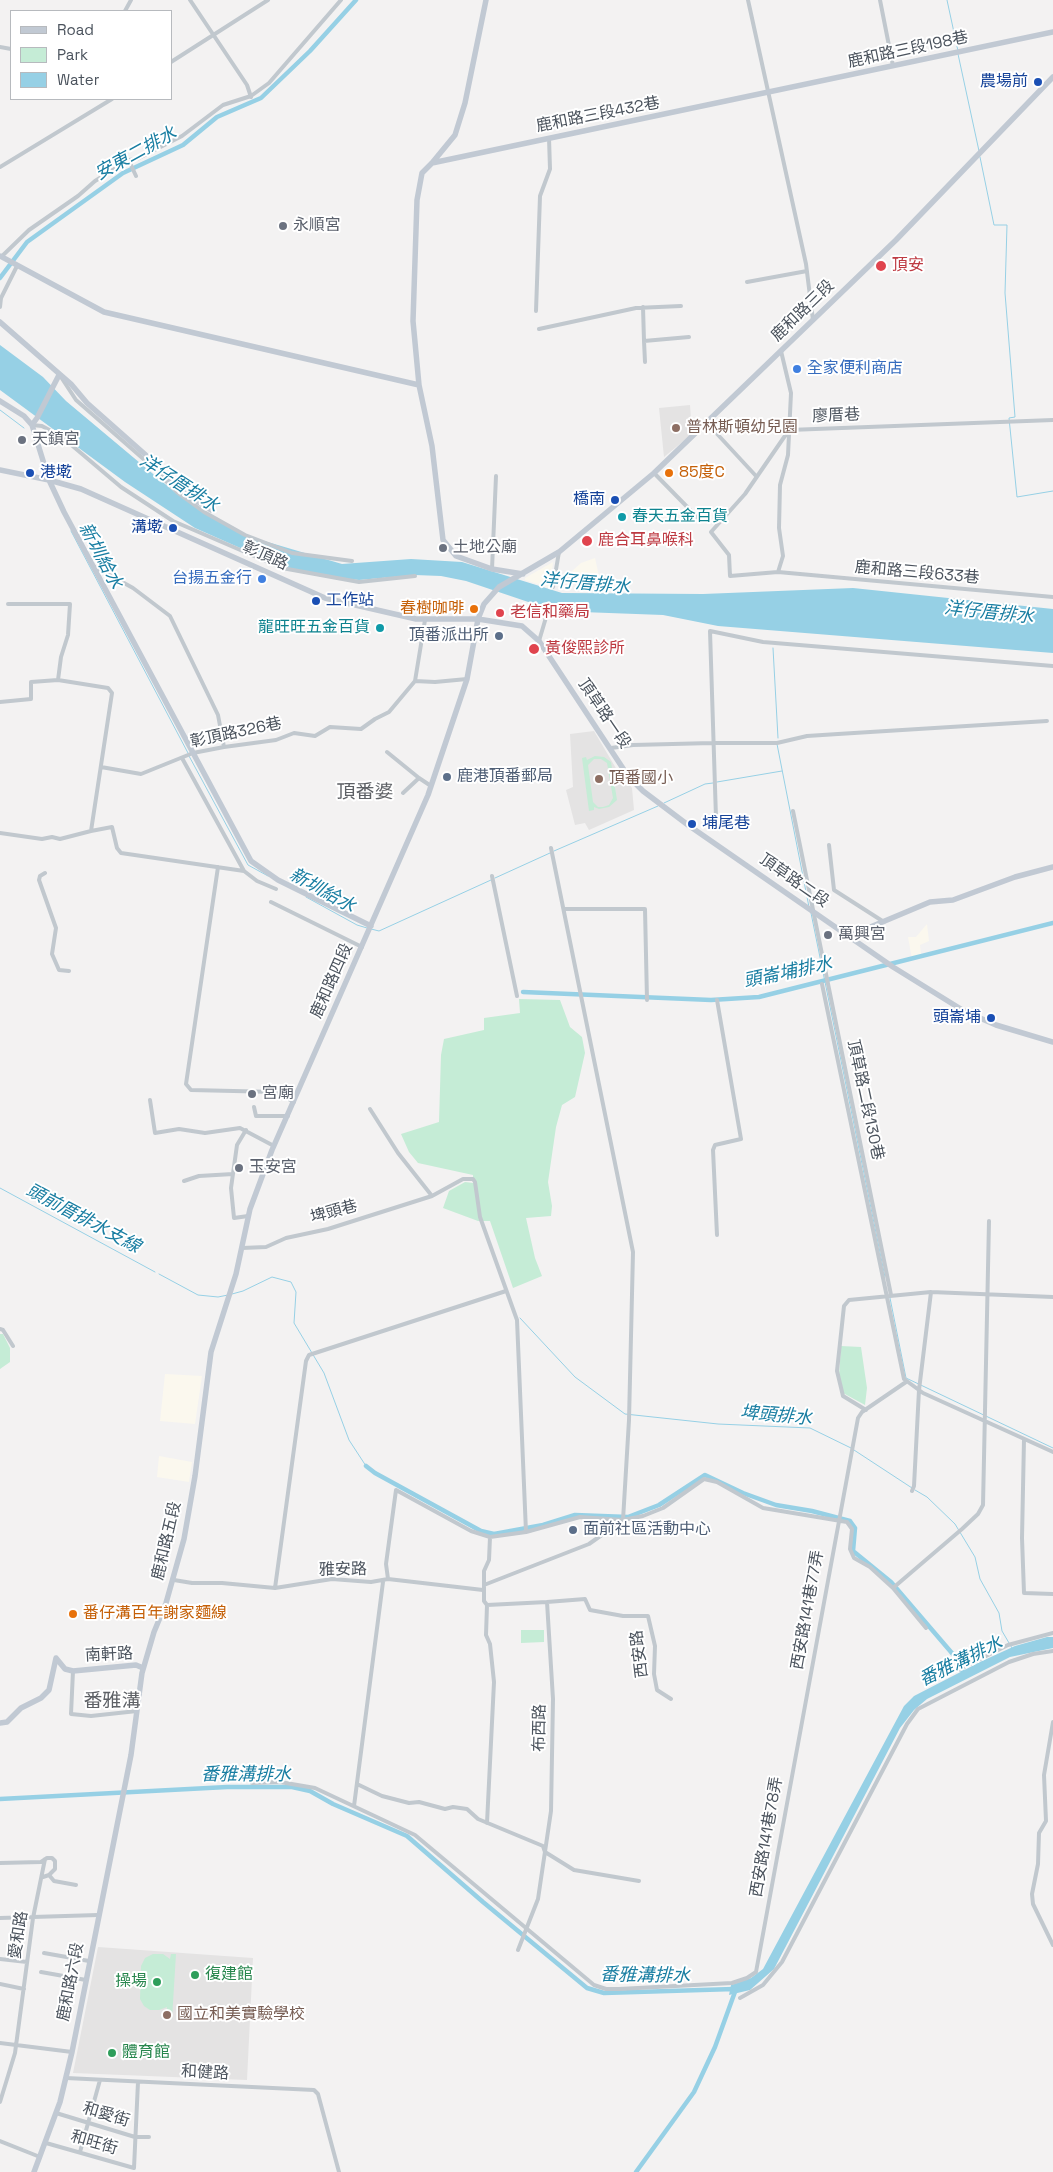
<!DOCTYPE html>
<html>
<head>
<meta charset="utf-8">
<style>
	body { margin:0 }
	#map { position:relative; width:1053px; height:2172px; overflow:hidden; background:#f3f2f2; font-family:"Space Grotesk",sans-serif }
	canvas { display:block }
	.legend { position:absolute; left:10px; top:10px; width:162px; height:90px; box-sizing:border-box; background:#fff; border:1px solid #b7babe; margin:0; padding:6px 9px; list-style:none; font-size:15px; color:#4b535d }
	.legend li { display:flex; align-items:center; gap:10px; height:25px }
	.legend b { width:25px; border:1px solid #b7babe }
</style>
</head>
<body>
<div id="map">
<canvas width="1053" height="2172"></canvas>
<ul class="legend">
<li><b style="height:6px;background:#c1c9d3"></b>Road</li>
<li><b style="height:14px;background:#c5ecd6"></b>Park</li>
<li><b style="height:14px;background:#96d0e5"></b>Water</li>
</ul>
</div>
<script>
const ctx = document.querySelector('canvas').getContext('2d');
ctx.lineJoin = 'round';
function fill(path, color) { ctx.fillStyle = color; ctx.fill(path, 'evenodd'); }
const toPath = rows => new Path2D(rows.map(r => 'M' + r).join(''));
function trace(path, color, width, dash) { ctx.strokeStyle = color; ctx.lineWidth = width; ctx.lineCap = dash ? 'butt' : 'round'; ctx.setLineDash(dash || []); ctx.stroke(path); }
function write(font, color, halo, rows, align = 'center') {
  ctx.font = font + ' "Space Grotesk","Noto Sans TC",sans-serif'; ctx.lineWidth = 4; ctx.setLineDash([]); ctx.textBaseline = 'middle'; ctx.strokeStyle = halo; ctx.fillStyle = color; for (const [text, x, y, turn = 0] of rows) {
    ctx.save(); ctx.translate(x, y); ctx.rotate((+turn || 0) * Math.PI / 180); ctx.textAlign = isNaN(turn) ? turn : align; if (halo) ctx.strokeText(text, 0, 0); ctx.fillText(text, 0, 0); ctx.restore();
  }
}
fill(toPath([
	[595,558,601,585,592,586,590,580,579,581,578,575,574,576,571,572,581,563],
	[553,562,550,588,525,580,525,578],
	[927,924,929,941,920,945,921,954,912,959,908,937,916,937],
	[165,1374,202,1376,195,1424,160,1421],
	[159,1456,192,1462,189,1482,157,1477]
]), '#fbf8ee');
fill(toPath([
	[690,405,692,434,664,457,659,408],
	[594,731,617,770,632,788,634,810,589,830,585,823,575,825,566,790,573,787,570,734],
	[98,1947,253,1958,247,2080,73,2073]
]), '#e4e3e3');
fill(toPath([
	[595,756,604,757,611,762,617,800,609,807,599,809,594,807,594,810,589,811,582,758,586,757,587,760],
	[594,759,601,759,607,763,613,798,609,805,603,807,598,807,593,802,588,765],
	[519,999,560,1000,570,1027,582,1037,585,1053,575,1097,562,1105,556,1127,548,1182,552,1206,551,1216,526,1218,535,1258,542,1276,513,1288,490,1221,478,1221,443,1208,449,1191,465,1182,473,1183,473,1175,418,1163,409,1152,401,1134,439,1122,441,1055,444,1039,484,1030,484,1018,520,1013],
	[0,1334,3,1334,10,1348,10,1362,0,1369],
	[841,1346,861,1347,867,1388,865,1405,843,1393,839,1376],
	[521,1630,544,1630,544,1642,521,1643],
	[153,1954,163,1954,170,1959,171,1954,176,1954,172,2019,166,2019,167,2007,159,2010,150,2010,144,2006,140,1999,141,1966,145,1958]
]), '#c5ecd6');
fill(toPath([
	[0,345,43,377,66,401,177,494,244,535,342,564,411,559,462,562,562,593,703,594,853,588,1053,609,1053,653,718,626,663,615,555,611,466,581,441,576,415,575,359,580,318,576,283,567,195,528,125,482,0,390],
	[1047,1637,1053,1637,1053,1648,1010,1657,927,1699,914,1710,900,1728,774,1969,750,1990,729,1995,731,1985,751,1978,763,1969,904,1706,914,1696,980,1662,1015,1646]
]), '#96d0e5');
trace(toPath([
	[947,0,958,51],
	[958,54,979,151],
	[980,157,994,225,1007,225,1005,293,1015,417,1009,418,1017,497,1053,491],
	[0,410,24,428],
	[71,531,188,753],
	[773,648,778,738],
	[777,744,809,907],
	[189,756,248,865,268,876],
	[717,782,782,771],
	[664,803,705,784,713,783],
	[554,851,658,806],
	[495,878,550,853],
	[306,897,357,925,367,928],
	[811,913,885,1277],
	[371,929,379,931,491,880],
	[0,1188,155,1272],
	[159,1274,198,1295,218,1297,228,1295],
	[232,1294,243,1291,272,1277,291,1282,296,1292,294,1323,324,1373,349,1440,366,1466],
	[890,1298,906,1378,1053,1448],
	[520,1318,575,1377,625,1414,718,1424,810,1428,851,1448],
	[854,1450,912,1488],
	[915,1490,927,1497,955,1524,975,1557,980,1579,999,1613,1002,1631,1012,1648]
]), '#96d0e5', 1);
trace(toPath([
	[0,278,27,242,123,173,183,145,217,117,261,98,310,51,356,0],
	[523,992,711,1000,759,997,1053,923],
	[366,1466,375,1473,481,1531,494,1534,543,1525,575,1515,628,1517,659,1505,705,1475,743,1493,776,1505,812,1511,850,1521,855,1528,853,1551,891,1582,957,1659,962,1670],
	[0,1799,227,1787,292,1787,310,1791,333,1804,407,1836,483,1902,587,1988,604,1993,734,1989],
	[636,2172,694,2092,715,2047,736,1989]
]), '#96d0e5', 4.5);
trace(toPath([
	[190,0,247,85,251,97],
	[748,0,806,264,813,320],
	[880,0,893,66],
	[125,11,131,0],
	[0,47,11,49],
	[171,62,268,0],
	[130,163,136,176],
	[0,167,112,99],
	[1,257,29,230,78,196,95,181,129,160,137,159,182,136,223,105,251,96,269,83,341,0],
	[747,282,807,271],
	[0,307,1,298,17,266],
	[643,307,644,341,689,337],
	[536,311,540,196,550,169,549,138],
	[539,329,636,308,681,306],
	[644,341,645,362],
	[61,377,76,400,148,463,178,493,204,512,245,535,292,553,352,561],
	[1053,420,789,430,745,494,711,532,729,555,730,576,778,572,1053,597],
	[707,423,756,476],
	[32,425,42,426,62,437,121,487,173,521,282,568,359,582,415,576],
	[654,473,701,521],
	[95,567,133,588,170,616,218,715,224,747],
	[492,569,496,476],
	[778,572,783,556,779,528,780,485,788,455,791,393,781,351],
	[553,587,559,552],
	[8,604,70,604,68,635,61,657,58,680],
	[539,641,547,614],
	[415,681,435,682,467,679],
	[0,702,31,699,31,682,58,680,108,688,112,693,91,831,60,839,52,837,42,839,0,833],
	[611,748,633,745,712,743,777,743,807,736,838,734,1047,721],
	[387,752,419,778],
	[182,758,244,871],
	[101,767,141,774,193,753,224,747,276,740,294,733,315,736,330,727,361,729,375,719,389,712,415,681,425,620],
	[403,793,419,778,431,786],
	[793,811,891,1295],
	[716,818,710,631,763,642,1053,666],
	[91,831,112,827,117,848,121,853,244,871,257,881,276,889],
	[829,845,834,890,884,922],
	[218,867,186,1084,191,1090,276,1092,294,1102],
	[45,873,40,876,39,880,56,928,52,954,59,970,69,971],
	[492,876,517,996],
	[271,902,362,947],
	[564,909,645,909,647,1000],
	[822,984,904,1379,923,1393,1053,1452],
	[150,1100,155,1133,179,1129,205,1133,240,1128,274,1146],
	[254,1107,256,1116,288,1116],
	[370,1109,398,1153,432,1196,463,1179,473,1179,475,1182,480,1217,517,1320,526,1532],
	[246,1130,237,1145,231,1188,234,1218,248,1216],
	[184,1181,199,1176,233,1174],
	[717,1235,713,1150,715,1145,741,1139,717,1000],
	[242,1248,266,1247,286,1238,328,1229,432,1196],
	[0,1329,3,1330,13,1346],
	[866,1410,843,1396,837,1371,844,1306,849,1300,931,1292,1053,1297],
	[1024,1439,1022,1538,1024,1593,1053,1594],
	[912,1491,914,1486,919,1390,931,1292],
	[490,1537,489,1560,484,1571,484,1601,487,1605,547,1602,553,1699,551,1811,538,1899,518,1950],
	[388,1579,386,1564,396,1490,471,1531,490,1537,526,1532,580,1517,623,1520,643,1516,663,1508,704,1479,717,1482,763,1508,847,1522,852,1529,850,1549,854,1558,870,1567,893,1588,926,1628],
	[174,1580,192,1583,222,1583,275,1588,332,1579,371,1582,388,1579,483,1590],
	[484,1585,589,1544,623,1520,629,1420,633,1252,551,848],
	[275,1588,306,1361,309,1355,506,1291],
	[893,1588,962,1529,978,1514,983,1505,989,1221],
	[547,1602,585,1599,590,1610,623,1616,648,1616,655,1646,654,1674,657,1690,671,1699],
	[487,1605,486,1635,490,1644,494,1682,487,1823],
	[958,1670,1008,1645,1053,1633],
	[73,1671,71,1714,91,1716,137,1711],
	[1053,1722,1044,1775,1046,1821,1039,1833,1038,1864,1032,1894,1033,1904,1053,1945],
	[252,1783,280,1782,315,1788,415,1835,594,1985,606,1989,619,1989,732,1983,747,1978,756,1972,858,1418,862,1412,906,1382],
	[357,1784,382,1796,409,1803,419,1802,445,1809,453,1807,467,1809,478,1819,543,1846,545,1852,574,1870,639,1881],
	[354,1806,383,1582],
	[0,1863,41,1862,47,1858,52,1858,55,1861,55,1869,49,1875,43,1877],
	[49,1875,54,1881,76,1885],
	[0,1918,98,1915],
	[44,1953,89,1961],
	[0,1959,27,1962],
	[41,1972,86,1980],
	[0,1984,24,1989],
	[740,1998,763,1985,782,1962,907,1724,918,1709,1009,1662,1033,1654,1053,1651],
	[0,2043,72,2052],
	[66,2078,314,2090,318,2094,339,2172],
	[0,2102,15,2053,33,1918,45,1859],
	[56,2113,135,2137,149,2137],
	[0,2141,40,2157],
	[46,2143,134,2168,138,2082],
	[80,2152,100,2080]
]), '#c1c8ce', 4);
trace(toPath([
	[486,0,465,103,455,135,432,163,422,173,417,200,413,321,419,385,432,446,443,540,456,556,492,569,523,574],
	[432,163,1053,32],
	[0,256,104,312,419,385],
	[0,322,71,384,87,403,157,465,176,486,190,497,211,510],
	[0,401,24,416,32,425,49,480,64,512,251,861,278,880,371,926],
	[32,425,37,418,59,375],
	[0,470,49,480,81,489,325,598,416,619,478,619,522,626,539,641,628,776,643,791,688,825,893,967,964,1011,996,1025,1053,1042],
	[849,936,930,902,953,900,1015,877,1053,867],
	[0,1723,7,1722,21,1708,41,1698,49,1690,56,1658,65,1669,73,1671,136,1665,143,1668],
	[34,2172,60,2102,72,2052,131,1755,142,1673,154,1632,166,1603,184,1539,195,1476,211,1352,236,1274,250,1209,272,1150,428,795,467,679,478,619,484,604,499,587,559,552,654,473,896,240,1053,77]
]), '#c1c9d3', 5.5);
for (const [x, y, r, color] of [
	[1038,82,5,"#1a4fb4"],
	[283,226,5,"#6b7280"],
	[881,266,6,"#e0444e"],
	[797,369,5,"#3f7fe0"],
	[676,428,5,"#8d6e63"],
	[22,440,5,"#6b7280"],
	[30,473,5,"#1a4fb4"],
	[669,473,5,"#e8710a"],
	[615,500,5,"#1a4fb4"],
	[622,517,5,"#0f9aa8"],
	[173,528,5,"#1a4fb4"],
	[587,541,6,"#e0444e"],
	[443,548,5,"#6b7280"],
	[262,579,5,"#3f7fe0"],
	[316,601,5,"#1a4fb4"],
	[474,609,5,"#e8710a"],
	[500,613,5,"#e0444e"],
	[380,628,5,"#0f9aa8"],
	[499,636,5,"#5c6f8a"],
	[534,649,6,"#e0444e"],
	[447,777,5,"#5c6f8a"],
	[599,779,5,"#8d6e63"],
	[692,824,5,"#1a4fb4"],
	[828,935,5,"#6b7280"],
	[991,1018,5,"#1a4fb4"],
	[252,1094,5,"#6b7280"],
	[239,1168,5,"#6b7280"],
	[573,1530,5,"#5c6f8a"],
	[73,1614,5,"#e8710a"],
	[195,1975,5,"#2e9e5b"],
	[157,1982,5,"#2e9e5b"],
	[167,2015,5,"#8d6e63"],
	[112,2053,5,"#2e9e5b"]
]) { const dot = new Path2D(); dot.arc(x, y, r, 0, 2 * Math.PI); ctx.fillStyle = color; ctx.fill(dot); trace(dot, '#fff', 2); }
write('16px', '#4b535d', '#fff', [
	["鹿和路三段198巷",908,50,-12],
	["鹿和路三段432巷",598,115,-11],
	["鹿和路三段",803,311,-44],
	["廖厝巷",836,416,-2],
	["彰頂路",265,556,24],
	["鹿和路三段633巷",917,573,5],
	["頂草路一段",604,714,56],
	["彰頂路326巷",236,733,-12],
	["頂草路二段",794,881,35],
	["鹿和路四段",332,981,-66],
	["頂草路二段130巷",865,1100,78],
	["埤頭巷",334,1212,-15],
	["鹿和路五段",167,1541,-77],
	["雅安路",343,1570,-1],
	["西安路141巷77弄",808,1610,-80],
	["西安路",640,1654,-97],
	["南軒路",109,1655,-3],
	["布西路",540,1728,-89],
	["西安路141巷78弄",767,1837,-80],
	["愛和路",19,1935,-81],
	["鹿和路六段",71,1982,-79],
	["和健路",205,2073,3],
	["和愛街",106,2115,17],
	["和旺街",94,2143,16]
]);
write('16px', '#164399', '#fff', [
	["農場前",1028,82],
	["港墘",40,473,"left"],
	["橋南",605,500],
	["溝墘",163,528],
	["工作站",326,601,"left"],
	["埔尾巷",702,824,"left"],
	["頭崙埔",981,1018]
], 'right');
write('16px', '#5b616d', '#fff', [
	["永順宮",293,226],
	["天鎮宮",32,440],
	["土地公廟",453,548],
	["萬興宮",838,935],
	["宮廟",262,1094],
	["玉安宮",249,1168]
], 'left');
write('16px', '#be3a42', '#fff', [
	["頂安",892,266],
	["鹿合耳鼻喉科",598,541],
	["老信和藥局",510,613],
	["黃俊熙診所",545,649]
], 'left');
write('16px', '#366cbe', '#fff', [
	["全家便利商店",807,369],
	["台揚五金行",252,579,"right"]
], 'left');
write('16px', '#785e54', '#fff', [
	["普林斯頓幼兒園",686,428],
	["頂番國小",609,779],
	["國立和美實驗學校",177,2015]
], 'left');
write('16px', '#c56008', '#fff', [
	["85度C",679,473],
	["春樹咖啡",464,609,"right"],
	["番仔溝百年謝家麵線",83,1614]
], 'left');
write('16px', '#0d838f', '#fff', [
	["春天五金百貨",632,517],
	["龍旺旺五金百貨",370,628,"right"]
], 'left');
write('16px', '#4e5e75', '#fff', [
	["頂番派出所",489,636,"right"],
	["鹿港頂番郵局",457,777],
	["面前社區活動中心",583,1530]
], 'left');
write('16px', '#27864d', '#fff', [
	["復建館",205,1975],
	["操場",147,1982,"right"],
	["體育館",122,2053]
], 'left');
write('italic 18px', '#197ea2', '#fff', [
	["安東二排水",136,154,-29],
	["洋仔厝排水",179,484,33],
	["新圳給水",100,556,62],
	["洋仔厝排水",585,584,5],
	["洋仔厝排水",989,613,6],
	["新圳給水",322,891,29],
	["頭崙埔排水",788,973,-12],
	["頭前厝排水支線",83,1219,28],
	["埤頭排水",776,1416,5],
	["番雅溝排水",961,1662,-26],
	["番雅溝排水",246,1775],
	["番雅溝排水",645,1976,1]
]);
write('19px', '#5e6166', '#fff', [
	["頂番婆",365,793],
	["番雅溝",112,1702]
]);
</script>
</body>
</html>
